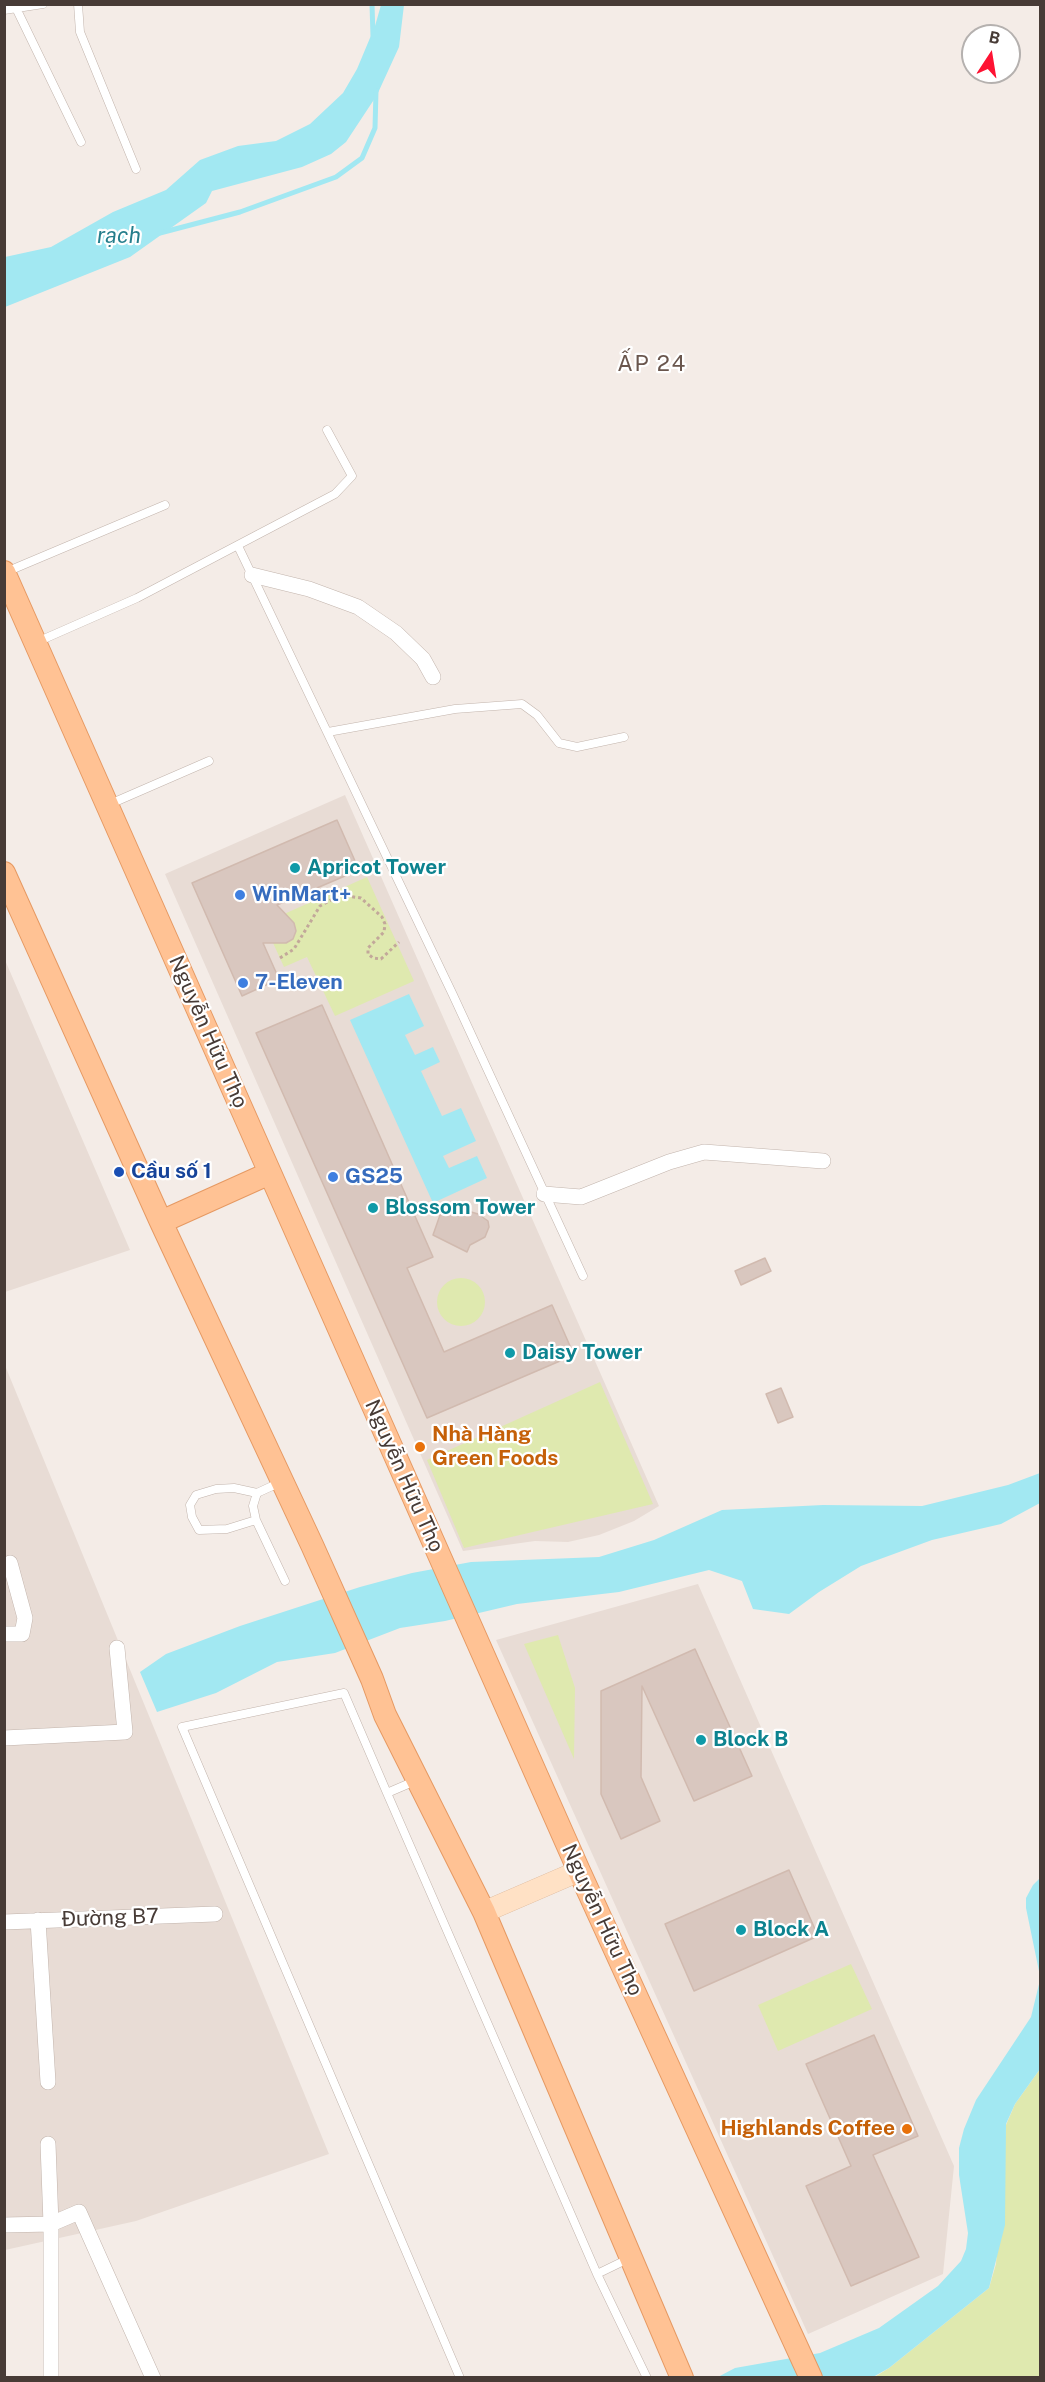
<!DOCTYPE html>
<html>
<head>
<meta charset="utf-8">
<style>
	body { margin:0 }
	#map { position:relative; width:1045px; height:2382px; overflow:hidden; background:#f4ece7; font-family:"Public Sans",sans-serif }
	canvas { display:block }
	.frame { position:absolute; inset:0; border:6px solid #473b36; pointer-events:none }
	.north { position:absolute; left:961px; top:24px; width:60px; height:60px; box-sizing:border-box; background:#fff; border:2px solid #b5b1af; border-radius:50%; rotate:12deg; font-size:16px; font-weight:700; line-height:24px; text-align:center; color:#473b36 }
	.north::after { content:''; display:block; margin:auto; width:21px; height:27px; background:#fe1333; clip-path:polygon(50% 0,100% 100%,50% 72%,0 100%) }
</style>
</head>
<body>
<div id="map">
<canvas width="1045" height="2382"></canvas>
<div class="frame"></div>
<div class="north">B</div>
</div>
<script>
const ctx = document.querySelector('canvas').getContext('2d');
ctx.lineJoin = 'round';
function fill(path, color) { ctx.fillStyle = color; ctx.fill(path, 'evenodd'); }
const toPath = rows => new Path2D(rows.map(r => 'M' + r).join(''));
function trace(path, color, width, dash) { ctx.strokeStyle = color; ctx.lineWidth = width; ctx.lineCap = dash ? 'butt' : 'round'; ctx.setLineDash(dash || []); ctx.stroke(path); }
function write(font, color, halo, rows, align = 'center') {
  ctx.font = font + ' "Public Sans",sans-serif'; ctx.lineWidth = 4.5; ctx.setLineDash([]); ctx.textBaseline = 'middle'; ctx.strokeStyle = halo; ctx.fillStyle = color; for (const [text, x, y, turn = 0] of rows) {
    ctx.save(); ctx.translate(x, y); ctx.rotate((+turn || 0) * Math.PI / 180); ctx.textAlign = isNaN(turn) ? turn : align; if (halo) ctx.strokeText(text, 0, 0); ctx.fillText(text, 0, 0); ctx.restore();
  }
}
fill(toPath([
	[345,795,659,1506,634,1521,599,1535,568,1542,535,1541,463,1551,165,874],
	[5,960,130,1250,5,1292,4,1292],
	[4,1363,329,2154,136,2221,5,2250],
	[698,1584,954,2166,943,2274,808,2334,496,1640]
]), '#e8dcd5');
fill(toPath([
	[367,877,414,981,335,1016,307,957,284,967,264,923],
	'437 1302a24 24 0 1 1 48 0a24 24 0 1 1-48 0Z',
	[600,1382,653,1504,464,1548,427,1460],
	[558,1635,575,1688,574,1759,524,1644],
	[851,1964,872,2009,778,2051,758,2005],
	[1040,2069,1040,2377,873,2378,889,2368,989,2288,996,2264,1006,2125,1015,2104]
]), '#dfe9af');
fill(toPath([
	[381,5,404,5,399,47,377,95,346,142,331,154,302,167,212,191,206,203,130,257,5,307,5,257,51,247,113,212,166,190,200,160,238,146,276,141,310,124,343,93,357,69,375,26],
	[409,994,424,1026,405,1035,415,1055,433,1047,440,1062,421,1071,442,1116,461,1108,476,1141,443,1156,449,1168,477,1156,487,1178,433,1203,350,1020],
	[1040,1473,1040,1503,1001,1524,932,1540,861,1566,819,1592,789,1614,753,1609,742,1581,709,1570,619,1592,517,1604,445,1621,400,1628,335,1653,277,1662,216,1693,157,1712,140,1672,166,1654,240,1626,360,1587,412,1573,471,1562,599,1557,654,1540,722,1510,823,1505,922,1506,1008,1485],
	[1040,1878,1040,1976,1026,1908,1026,1898,1033,1885],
	[1040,1980,1040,2069,1015,2104,1006,2124,1005,2225,989,2288,889,2368,873,2377,716,2378,735,2368,820,2353,879,2328,938,2286,961,2261,966,2249,968,2233,959,2175,959,2148,964,2129,976,2100,1031,2017]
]), '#a2e8f2');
trace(toPath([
	[372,4,373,36],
	[160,233,240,212,336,177,362,158,375,128,376,91]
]), '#a2e8f2', 5);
const building = toPath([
	[337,820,359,870,277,905,294,923,296,931,293,939,286,943,263,943,279,979,242,996,192,883,337,820],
	[322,1005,433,1257,407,1268,444,1352,552,1305,574,1355,427,1418,256,1033,322,1005],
	[454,1207,478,1214,488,1221,489,1227,485,1237,470,1245,467,1252,433,1235,440,1215,454,1207],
	[765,1258,771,1271,741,1285,735,1271,765,1258],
	[781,1388,793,1417,778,1423,766,1394,781,1388],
	[695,1649,752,1776,694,1801,642,1686,641,1777,660,1821,621,1839,601,1794,601,1691,695,1649],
	[789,1870,818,1936,694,1991,665,1924,789,1870],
	[874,2035,918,2136,873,2155,919,2257,851,2286,806,2186,851,2166,806,2064,874,2035]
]);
fill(building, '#d9c7bf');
trace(building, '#d1baaf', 1.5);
const service = toPath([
	[78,4,80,32,136,169],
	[16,8,81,142],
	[4,10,43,4],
	[238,546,453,995,583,1276],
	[6,572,165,505],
	[37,642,137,598,335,494,352,476,327,430],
	[328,732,455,709,522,704,537,715,559,743,577,747,624,737],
	[110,804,209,761],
	[281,1482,257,1493,253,1506,256,1520,285,1581],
	[256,1520,227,1529,199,1530,192,1517,190,1505,196,1495,216,1489,234,1488,257,1493],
	[415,1781,387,1793,597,2274,630,2258],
	[387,1793,344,1693,182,1727,460,2378],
	[597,2274,647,2378]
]);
const minor = toPath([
	[252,575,309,589,358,607,396,633,423,659,433,677],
	[544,1194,581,1197,669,1162,704,1152,823,1161],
	[4,1634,22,1634,25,1618,10,1563],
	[4,1738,125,1732,117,1648],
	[38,1920,48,2082],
	[4,1922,215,1914],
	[48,2144,51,2224,51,2378],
	[4,2225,51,2224,79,2212,153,2378]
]);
const secondary = toPath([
	[484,1912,579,1871]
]);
const primary = toPath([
	[4,572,579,1871,811,2378],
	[4,873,161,1222,312,1545,372,1679,385,1715,484,1912,682,2378],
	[161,1222,270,1173]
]);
trace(service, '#c2b4ac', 9);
trace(minor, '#c2b4ac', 16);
trace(secondary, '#d8b498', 22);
trace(primary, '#e69962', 24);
trace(toPath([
	[280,958,294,949,320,906,340,895,361,898,382,917,385,924,384,932,368,948,368,954,373,958,381,959,399,942]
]), '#c2a89a', 3, [3, 3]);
trace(service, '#fff', 8);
trace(minor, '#fff', 15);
trace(secondary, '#ffe1c5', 21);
trace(primary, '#ffc294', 22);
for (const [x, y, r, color] of [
	[295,868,6,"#0f9aa8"],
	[240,895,6,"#3f7fe0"],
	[243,983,6,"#3f7fe0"],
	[119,1172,6,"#1a4fb4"],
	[333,1177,6,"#3f7fe0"],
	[373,1208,6,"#0f9aa8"],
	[510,1353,6,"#0f9aa8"],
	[420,1447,6,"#e8710a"],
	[701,1740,6,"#0f9aa8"],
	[741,1930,6,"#0f9aa8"],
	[907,2129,6,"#e8710a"]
]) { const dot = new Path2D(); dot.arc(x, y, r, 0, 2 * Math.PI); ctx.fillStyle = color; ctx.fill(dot); trace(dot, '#fff', 2); }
write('bold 21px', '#0d838f', '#fff', [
	["Apricot Tower",307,868],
	["Blossom Tower",385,1208],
	["Daisy Tower",522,1353],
	["Block B",713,1740],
	["Block A",753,1930]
], 'left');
write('bold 21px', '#366cbe', '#fff', [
	["WinMart+",252,895],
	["7-Eleven",255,983],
	["GS25",345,1177]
], 'left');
write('21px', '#473b36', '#fff', [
	["Nguyễn Hữu Thọ",208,1032,66],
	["Nguyễn Hữu Thọ",404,1476,66],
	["Đường B7",110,1918,-2],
	["Nguyễn Hữu Thọ",602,1920,65]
]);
write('bold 21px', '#164399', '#fff', [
	["Cầu số 1",131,1172]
], 'left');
write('bold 21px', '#c56008', '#fff', [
	["Nhà Hàng",432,1435],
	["Green Foods",432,1459],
	["Highlands Coffee",895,2129,"right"]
], 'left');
write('italic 22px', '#257e8c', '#fff', [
	["rạch",119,236]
]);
ctx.letterSpacing = '1.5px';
write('22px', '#6a564d', '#fff', [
	["ẤP 24",652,364]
]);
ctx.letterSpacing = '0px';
</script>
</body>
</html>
